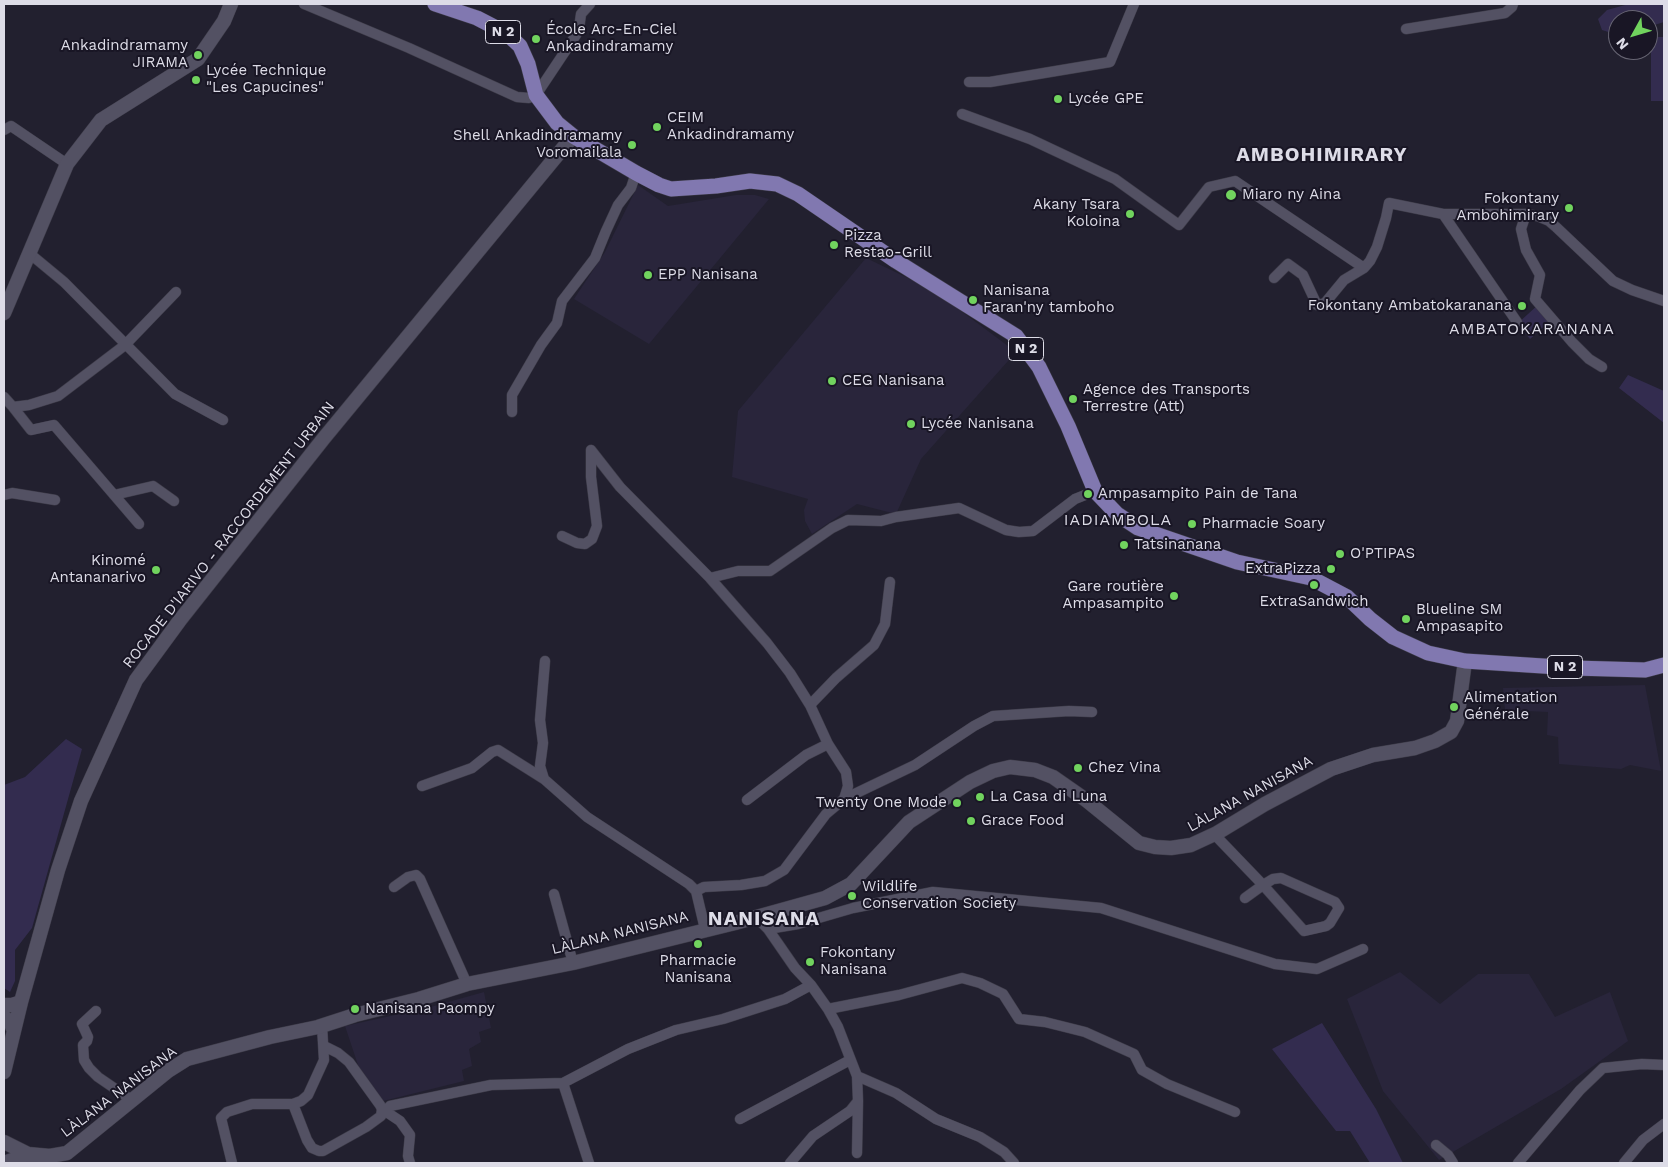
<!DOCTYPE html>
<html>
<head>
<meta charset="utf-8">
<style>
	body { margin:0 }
	#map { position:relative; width:1668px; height:1167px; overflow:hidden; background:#22202f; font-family:"Work Sans",sans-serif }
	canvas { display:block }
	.frame { position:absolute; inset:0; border:5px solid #dddce7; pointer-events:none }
	.north { position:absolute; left:1608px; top:10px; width:50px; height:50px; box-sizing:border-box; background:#191625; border:1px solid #676573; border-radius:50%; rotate:231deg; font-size:14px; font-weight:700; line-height:20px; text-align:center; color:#dddce7 }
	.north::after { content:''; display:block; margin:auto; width:18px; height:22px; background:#71d35e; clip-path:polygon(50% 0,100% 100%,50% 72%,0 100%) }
</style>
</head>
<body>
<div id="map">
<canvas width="1668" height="1167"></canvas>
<div class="frame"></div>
<div class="north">N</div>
</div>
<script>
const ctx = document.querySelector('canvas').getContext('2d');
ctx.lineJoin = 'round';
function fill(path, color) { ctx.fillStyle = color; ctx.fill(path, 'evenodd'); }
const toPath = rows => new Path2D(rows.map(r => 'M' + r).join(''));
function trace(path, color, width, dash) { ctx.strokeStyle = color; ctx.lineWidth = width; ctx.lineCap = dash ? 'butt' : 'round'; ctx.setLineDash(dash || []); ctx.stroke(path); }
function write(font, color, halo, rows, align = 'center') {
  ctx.font = font + ' "Work Sans",sans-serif'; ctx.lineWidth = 4; ctx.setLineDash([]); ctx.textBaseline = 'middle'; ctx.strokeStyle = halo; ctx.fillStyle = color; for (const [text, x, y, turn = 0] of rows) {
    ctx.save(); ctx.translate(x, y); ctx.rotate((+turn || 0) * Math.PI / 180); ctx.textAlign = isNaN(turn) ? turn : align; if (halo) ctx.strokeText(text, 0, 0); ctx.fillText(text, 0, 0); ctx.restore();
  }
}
fill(toPath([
	[638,185,668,206,736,195,755,195,769,199,649,344,574,299,605,252],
	[866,258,933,290,1016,352,921,459,896,514,857,504,812,534,805,521,804,510,808,499,732,477,738,411],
	[1645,685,1661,771,1630,765,1621,769,1559,764,1558,737,1547,735,1548,712,1505,710,1503,688],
	[1400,972,1440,1004,1478,974,1529,974,1555,1017,1610,992,1628,1041,1561,1089,1439,1160,1383,1091,1347,999],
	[484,992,491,1028,479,1032,481,1042,469,1049,472,1066,462,1070,464,1081,383,1101,360,1071,345,1026,427,1008]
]), '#29253b');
fill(toPath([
	[1629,4,1664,4,1664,22,1648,27,1648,20,1618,20,1618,35,1602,30,1598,19,1607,10],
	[1651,37,1664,37,1664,101,1651,101],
	[1539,304,1553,319,1530,339,1517,324],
	[1628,375,1664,391,1664,423,1619,388],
	[66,739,82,749,32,928,15,950,15,981,10,992,4,988,4,785,25,777],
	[1322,1023,1376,1109,1403,1163,1370,1163,1350,1131,1336,1131,1272,1049]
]), '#332c4f');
const street = toPath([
	[304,4,409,48,517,97,529,98,536,95,576,35,579,29,581,14,590,4],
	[1406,29,1505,13,1512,7,1513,4],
	[969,82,990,82,1110,62,1134,4],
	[962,114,1030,139,1115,179,1179,225,1209,187,1235,181,1364,268],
	[4,130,11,126,67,164],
	[1443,214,1517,322],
	[1526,214,1521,229,1526,250,1540,275,1535,299,1572,342,1589,359,1602,367],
	[29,253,64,282,175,394,223,420],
	[1274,278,1288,264,1303,275,1317,305,1325,303,1344,280,1364,268,1370,261,1377,247,1386,218,1389,203,1443,214,1526,214,1537,216,1549,221,1556,227,1613,281,1632,290,1664,301],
	[4,397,13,407,29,405,58,396,125,345,176,292],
	[13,407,31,430,54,425,139,524],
	[512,412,512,395,541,345,557,323,562,301,595,258,606,231,618,205,631,188,636,173],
	[591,450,620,487,710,578,767,643,790,673,810,705,828,744,846,772,848,786,844,799,826,814,784,870,765,881,741,885,704,887,696,891],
	[4,495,12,493,55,500],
	[114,495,153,486,174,501],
	[562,536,577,543,585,544,592,539,597,526,591,477,591,450],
	[710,578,738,571,770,571,832,528,848,520,881,521,896,517,959,508,1006,530,1019,532,1033,531,1075,499,1095,491],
	[545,661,540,720,543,743,540,766,544,779,587,817,689,884,696,891,705,929],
	[810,705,836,678,874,645,885,624,890,582],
	[422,786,472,768,492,752,498,750,544,779],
	[844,799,915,765,974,726,993,716,1069,711,1092,712],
	[747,800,806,755,828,744],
	[1214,834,1263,885,1304,931,1326,926,1330,923,1339,908,1335,902,1281,878,1273,879,1263,885,1245,898],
	[394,887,408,877,416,875,420,879,467,984],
	[554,894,573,963],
	[756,917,768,929,795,968,811,985,828,1009,838,1027,857,1076,896,1093,936,1119,980,1137,1004,1152,1014,1163],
	[768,929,798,924,853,908,933,892,1101,908,1275,964,1317,969,1363,949],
	[828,1009,899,995,962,978,980,983,1003,994,1019,1019,1045,1022,1085,1032,1134,1054,1142,1070,1167,1084,1235,1112],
	[96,1011,82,1024,88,1037,87,1041,83,1045,84,1060,89,1068,98,1077,133,1101],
	[563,1083,589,1163],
	[293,1104,307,1140,312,1148,319,1151,323,1151,366,1127,381,1116,382,1109,380,1105,349,1062,338,1053,324,1046],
	[740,1119,850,1060],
	[1436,1145,1448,1155,1453,1163],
	[857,1153,858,1101],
	[29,1163,46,1157],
	[232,1163,221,1118,227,1112,252,1104,293,1104,301,1101,308,1095,324,1060,322,1026],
	[410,1163,408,1156,410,1135,400,1121,388,1113,387,1109,390,1106,491,1085,563,1083,628,1049,676,1030,723,1019,785,999,811,985],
	[790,1163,813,1136,850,1111,858,1101,857,1076],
	[1518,1163,1580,1090,1603,1068,1642,1064,1664,1065],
	[1624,1163,1643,1140,1664,1124]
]);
const secondary = toPath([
	[4,313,67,164,101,120,198,59,224,21,231,4],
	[4,1005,12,1005,21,1002],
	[4,1017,10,1022,14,1031],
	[4,1072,21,1002,58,870,81,801,136,680,180,620,324,438,573,136],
	[4,1142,28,1154,50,1156,67,1153,168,1071,187,1059,270,1037,318,1027,355,1015,419,999,467,984,573,963,735,923,825,898,851,884,909,822,970,782,993,771,1010,767,1035,770,1053,777,1086,800,1139,843,1155,847,1171,848,1191,845,1217,833,1265,804,1331,769,1373,755,1415,748,1435,741,1451,732,1457,721,1465,661],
	[4,1163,28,1154]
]);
const primary = toPath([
	[435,4,477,18,506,33,520,46,528,64,536,95,557,123,573,136,636,173,659,185,671,189,716,186,750,181,777,184,798,194,896,261,1016,336,1039,367,1068,426,1095,491,1117,514,1138,528,1237,562,1311,578,1347,597,1370,619,1393,637,1428,653,1465,661,1574,668,1645,670,1664,665]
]);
trace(street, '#3e3c49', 11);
trace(secondary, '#3e3c49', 15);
trace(primary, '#3e3c49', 16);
trace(street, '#535163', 10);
trace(secondary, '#535163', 14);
trace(primary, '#8178b0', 15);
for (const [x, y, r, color] of [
	[536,39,5,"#71d35e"],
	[198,55,5,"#71d35e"],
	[196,80,5,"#71d35e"],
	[1058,99,5,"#71d35e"],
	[657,127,5,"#71d35e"],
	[632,145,5,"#71d35e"],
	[1231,195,6,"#71d35e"],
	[1569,208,5,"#71d35e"],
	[1130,214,5,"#71d35e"],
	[834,245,5,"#71d35e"],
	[648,275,5,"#71d35e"],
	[973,300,5,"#71d35e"],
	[1522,306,5,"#71d35e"],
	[832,381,5,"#71d35e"],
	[1073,399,5,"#71d35e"],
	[911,424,5,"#71d35e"],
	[1088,494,5,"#71d35e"],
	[1192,524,5,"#71d35e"],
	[1124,545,5,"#71d35e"],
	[1340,554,5,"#71d35e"],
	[1331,569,5,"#71d35e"],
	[156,570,5,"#71d35e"],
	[1314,585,5,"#71d35e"],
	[1174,596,5,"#71d35e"],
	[1406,619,5,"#71d35e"],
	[1454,707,5,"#71d35e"],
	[1078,768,5,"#71d35e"],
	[980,797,5,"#71d35e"],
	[957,803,5,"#71d35e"],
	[971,821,5,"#71d35e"],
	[852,896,5,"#71d35e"],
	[698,944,5,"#71d35e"],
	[810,962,5,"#71d35e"],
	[355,1009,5,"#71d35e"]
]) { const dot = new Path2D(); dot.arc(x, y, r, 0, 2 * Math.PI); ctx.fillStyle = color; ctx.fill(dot); trace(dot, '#191625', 2); }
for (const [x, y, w] of [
	[503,32,35],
	[1026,349,35],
	[1565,667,35]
]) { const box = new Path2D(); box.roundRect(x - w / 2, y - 11.5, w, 23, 4); ctx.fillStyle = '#191625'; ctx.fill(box); trace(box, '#dddce7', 1); }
write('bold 14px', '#dddce7', null, [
	["N 2",503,32],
	["N 2",1026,349],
	["N 2",1565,667]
]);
write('15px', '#dddce7', '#191625', [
	["École Arc-En-Ciel",546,30],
	["Ankadindramamy",546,47],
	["Ankadindramamy",188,46,"right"],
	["JIRAMA",188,63,"right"],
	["Lycée Technique",206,71],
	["\"Les Capucines\"",206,88],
	["Lycée GPE",1068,99],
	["CEIM",667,118],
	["Ankadindramamy",667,135],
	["Shell Ankadindramamy",622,136,"right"],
	["Voromailala",622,153,"right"],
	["Miaro ny Aina",1242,195],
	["Fokontany",1559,199,"right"],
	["Ambohimirary",1559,216,"right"],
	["Akany Tsara",1120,205,"right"],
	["Koloina",1120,222,"right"],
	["Pizza",844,236],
	["Restao-Grill",844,253],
	["EPP Nanisana",658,275],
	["Nanisana",983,291],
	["Faran'ny tamboho",983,308],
	["Fokontany Ambatokaranana",1512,306,"right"],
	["CEG Nanisana",842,381],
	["Agence des Transports",1083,390],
	["Terrestre (Att)",1083,407],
	["Lycée Nanisana",921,424],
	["Ampasampito Pain de Tana",1098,494],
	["Pharmacie Soary",1202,524],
	["Tatsinanana",1134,545],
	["O'PTIPAS",1350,554],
	["Kinomé",146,561,"right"],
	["Antananarivo",146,578,"right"],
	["ExtraPizza",1321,569,"right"],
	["Gare routière",1164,587,"right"],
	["Ampasampito",1164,604,"right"],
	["ExtraSandwich",1314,602,"center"],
	["Blueline SM",1416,610],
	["Ampasapito",1416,627],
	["Alimentation",1464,698],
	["Générale",1464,715],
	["Chez Vina",1088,768],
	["La Casa di Luna",990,797],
	["Twenty One Mode",947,803,"right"],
	["Grace Food",981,821],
	["Wildlife",862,887],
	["Conservation Society",862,904],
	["Fokontany",820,953],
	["Nanisana",820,970],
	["Pharmacie",698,961,"center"],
	["Nanisana",698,978,"center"],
	["Nanisana Paompy",365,1009]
], 'left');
write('15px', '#dddce7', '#191625', [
	["ROCADE D'IARIVO - RACCORDEMENT URBAIN",229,535,-52],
	["LÀLANA NANISANA",1250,794,-29],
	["LÀLANA NANISANA",620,933,-14],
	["LÀLANA NANISANA",119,1092,-37]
]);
ctx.letterSpacing = '1px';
write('16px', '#dddce7', '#191625', [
	["AMBATOKARANANA",1532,329],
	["IADIAMBOLA",1118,520]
]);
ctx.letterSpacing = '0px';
ctx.letterSpacing = '1px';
write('bold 20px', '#dddce7', '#191625', [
	["AMBOHIMIRARY",1322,155],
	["NANISANA",764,919]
]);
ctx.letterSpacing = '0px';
</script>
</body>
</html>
